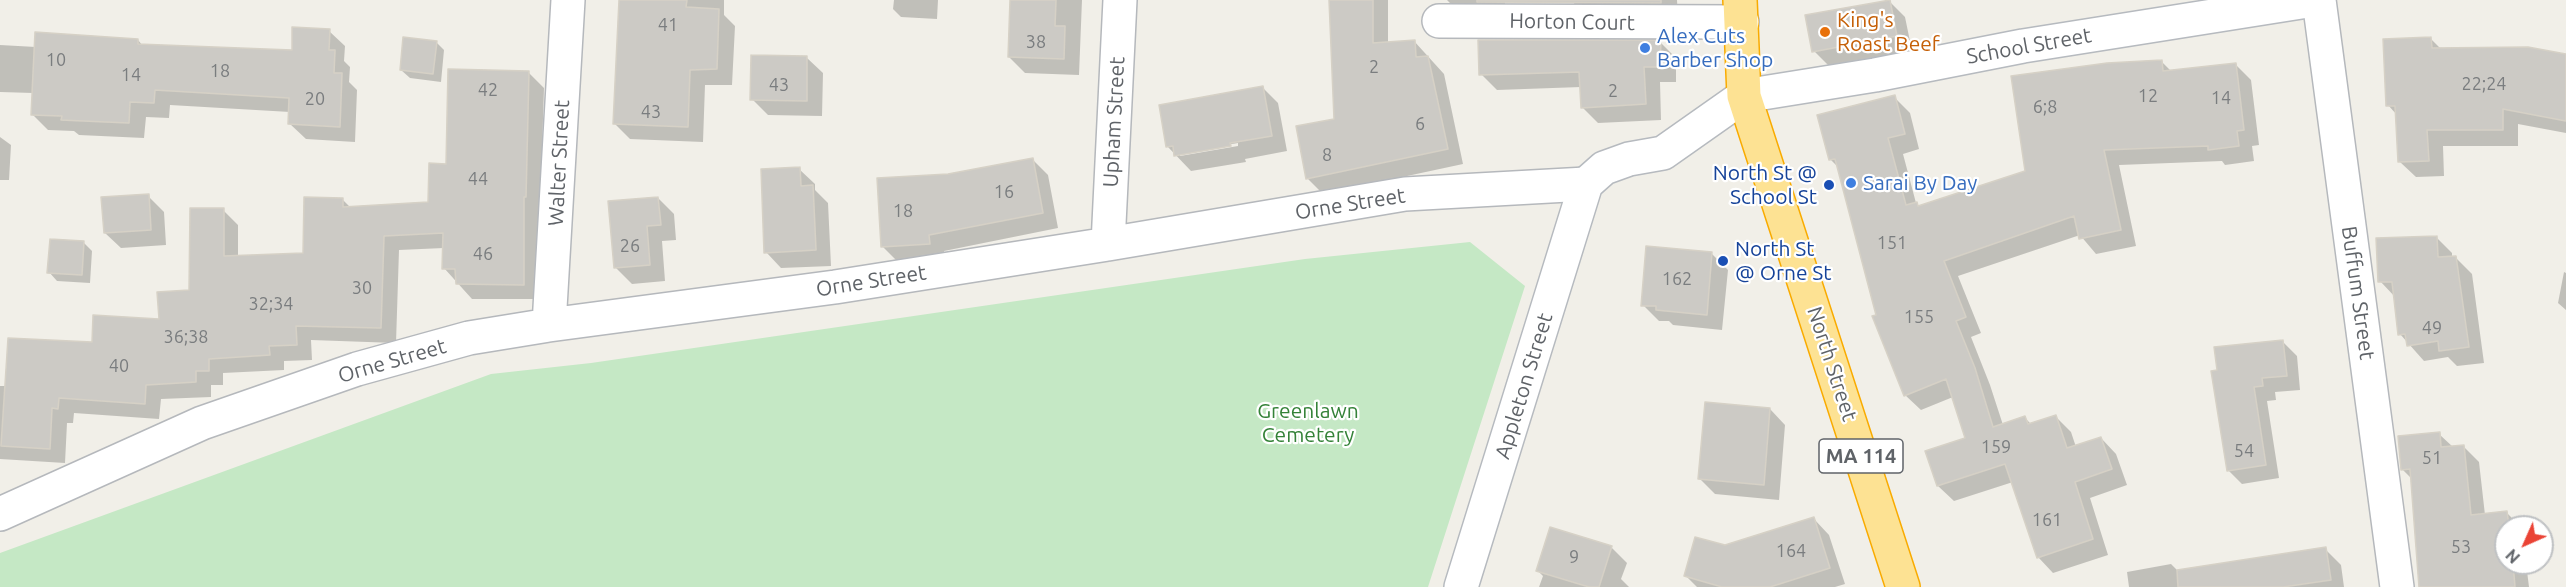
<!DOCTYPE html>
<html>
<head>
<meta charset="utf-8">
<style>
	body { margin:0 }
	#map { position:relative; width:2566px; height:587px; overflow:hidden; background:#f1efe8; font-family:Ubuntu,sans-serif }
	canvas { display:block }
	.north { position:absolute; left:2494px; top:515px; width:60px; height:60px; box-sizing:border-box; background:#fff; border:2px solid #bfc1c3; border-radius:50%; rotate:225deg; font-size:16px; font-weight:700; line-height:24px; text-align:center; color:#5f6368 }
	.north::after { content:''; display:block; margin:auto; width:21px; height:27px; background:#ea4335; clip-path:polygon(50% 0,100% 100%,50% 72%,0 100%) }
</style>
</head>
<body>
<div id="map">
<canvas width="2566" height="587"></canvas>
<div class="north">N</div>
</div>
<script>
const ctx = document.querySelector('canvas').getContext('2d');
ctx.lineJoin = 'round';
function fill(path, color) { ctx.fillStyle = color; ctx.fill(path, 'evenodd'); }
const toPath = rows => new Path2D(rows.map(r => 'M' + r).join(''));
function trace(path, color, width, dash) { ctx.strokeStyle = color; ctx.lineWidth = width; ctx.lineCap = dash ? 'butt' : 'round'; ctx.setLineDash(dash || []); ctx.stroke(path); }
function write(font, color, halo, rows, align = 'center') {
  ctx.font = font + ' Ubuntu,sans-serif'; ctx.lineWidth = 4.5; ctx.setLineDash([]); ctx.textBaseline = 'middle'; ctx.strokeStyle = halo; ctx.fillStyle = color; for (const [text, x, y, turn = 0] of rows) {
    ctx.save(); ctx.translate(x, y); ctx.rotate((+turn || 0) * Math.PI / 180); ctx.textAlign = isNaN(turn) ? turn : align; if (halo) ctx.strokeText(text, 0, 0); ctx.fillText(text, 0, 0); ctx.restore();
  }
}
fill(toPath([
	[1470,242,1525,286,1428,587,0,587,0,553,491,374,591,363,1305,259]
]), '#c5e8c5');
fill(toPath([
	[621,0,724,0,724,15,735,26,732,85,705,85,703,142,630,139,614,123],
	[894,0,938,0,937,19,901,17,893,9],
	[1011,0,1082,0,1079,75,1025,73,1009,57],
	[1330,0,1388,0,1388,43,1414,41,1444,74,1463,164,1323,194,1307,178,1336,121],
	[1447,0,1505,0,1505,14,1462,15],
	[1571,0,1677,0,1678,18,1587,18],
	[1889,1,1905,17,1912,51,1830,67,1814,51],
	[329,31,345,46,344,61,350,67,349,82,357,90,355,142,306,139,290,124,290,112,170,105,169,118,146,117,144,138,79,135,74,131,48,130,32,114,33,93,0,92,0,45,36,47,138,40,143,46,293,51],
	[2430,38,2441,49,2566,56,2566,133,2518,124,2518,146,2443,146,2444,176,2416,177,2400,162,2397,115,2388,105],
	[436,42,444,50,441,82,410,78,401,70],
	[1660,42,1676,58,1676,82,1660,82,1661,120,1598,123,1582,107,1581,87,1497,90,1481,74],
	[807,58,823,73,822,116,768,115,752,99],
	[2162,62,2171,71,2235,64,2251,80,2259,145,2252,146,2254,161,2225,165,2222,161,2119,165,2136,246,2096,254,2080,235,1958,276,1981,333,1971,337,1990,385,2003,425,2025,418,2031,424,2055,416,2071,432,2076,447,2101,438,2116,454,2127,485,2090,498,2108,555,2053,573,2038,557,2013,482,1954,501,1938,486,1927,452,1967,439,1953,397,1921,410,1905,395,1878,316,1839,168,1830,159,1894,97,1910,113,1919,149,1903,154,1916,203,1920,207,2026,172],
	[529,73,544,88,540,212,538,212,538,299,472,299,444,268,444,248,399,250,396,343,311,340,312,360,284,361,284,370,223,373,223,385,211,385,211,397,161,399,159,419,74,413,73,423,67,423,65,463,0,459,0,386,7,386,93,344,161,320,190,291,223,210,238,225,238,257,304,254,342,199,351,208,430,203,447,166],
	[1262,87,1278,103,1287,151,1245,159,1246,162,1191,171,1168,147],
	[1238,143,1238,146,1180,156,1180,153],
	[0,137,11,145,9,180,0,180],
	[1032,159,1048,175,1058,228,944,251,945,260,898,262,882,246,948,176],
	[799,169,815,184,815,190,828,203,831,266,781,268,766,252],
	[148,196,164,212,166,245,121,248,105,233],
	[658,198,674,214,676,240,662,241,665,281,632,284,616,268],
	[2436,237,2452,253,2452,258,2456,258,2472,274,2484,363,2457,366,2448,357,2424,361,2400,334,2396,298,2380,281],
	[84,243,92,251,90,283,57,281,49,272],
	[1712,254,1728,270,1722,330,1673,325,1669,321,1659,321,1643,305],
	[2564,272,2566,273,2566,310,2558,303],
	[2283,342,2297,356,2300,390,2275,392,2276,400,2267,401,2279,478,2242,484,2228,470,2213,372],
	[1770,409,1785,425,1779,500,1715,494,1699,478],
	[2439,434,2453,447,2463,446,2479,462,2485,515,2507,513,2521,527,2506,527,2506,563,2526,563,2529,587,2421,587,2413,480,2402,469],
	[1814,519,1829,535,1845,584,1835,587,1697,587,1686,576,1725,547],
	[1611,547,1627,563,1621,579,1629,587,1539,587,1543,576,1538,571],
	[2325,549,2341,565,2344,587,2129,587,2127,572,2171,564,2178,571]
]), '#0003');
const building = toPath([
	[619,0,687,0,686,7,719,9,717,69,690,70,688,127,613,124,619,0],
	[1010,0,1056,0,1055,26,1065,26,1064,59,1008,57,1010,0],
	[1329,0,1373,0,1373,43,1415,40,1416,57,1428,56,1448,149,1306,179,1296,126,1334,119,1329,0],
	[1477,0,1661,0,1661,3,1477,2,1477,0],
	[1890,0,1897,36,1812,52,1805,15,1890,0],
	[292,27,330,29,329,50,335,50,334,73,342,73,340,127,288,124,289,98,155,90,154,103,130,102,129,123,61,120,62,116,31,115,35,32,138,39,138,44,292,50,292,27],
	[403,37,437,41,433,74,400,70,403,37],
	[2431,37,2432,48,2528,47,2566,54,2566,121,2503,109,2503,130,2427,130,2429,161,2398,162,2395,106,2386,106,2383,39,2431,37],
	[1478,40,1661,40,1660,67,1644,67,1646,104,1581,108,1579,72,1479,75,1478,40],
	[751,55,807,56,807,101,750,100,751,55],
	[2162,60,2163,71,2236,63,2244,130,2237,131,2239,146,2208,150,2208,146,2104,150,2121,230,2079,239,2074,216,1944,261,1966,317,1956,321,1975,368,1993,427,2025,416,2028,424,2056,415,2067,448,2101,437,2112,469,2075,482,2093,539,2037,558,2005,464,1937,486,1925,451,1965,438,1946,379,1904,396,1872,316,1876,315,1835,159,1829,160,1817,115,1895,95,1905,134,1888,138,1906,205,1917,202,1918,206,2025,171,2011,76,2107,63,2162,60],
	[448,69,529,71,526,197,524,197,524,285,456,284,455,269,442,269,443,233,384,236,381,328,296,326,297,345,269,346,270,355,209,359,209,371,196,371,196,382,146,385,145,404,59,398,58,409,52,408,50,449,1,446,8,338,92,342,93,315,159,319,157,292,189,290,190,208,224,208,224,256,303,253,304,197,343,198,343,207,428,202,429,163,446,164,448,69],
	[1263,86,1272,136,1230,143,1231,146,1174,156,1173,146,1166,147,1159,105,1263,86],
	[1033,158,1043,213,929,235,930,244,881,247,877,178,948,174,1033,158],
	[800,167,801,186,813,185,816,250,764,253,761,169,800,167],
	[149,194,151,230,104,233,101,197,149,194],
	[658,197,661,225,647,226,650,265,614,268,608,201,658,197],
	[2437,236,2438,257,2456,256,2469,347,2439,351,2438,341,2407,346,2405,334,2398,335,2392,282,2378,282,2376,238,2437,236],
	[50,239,84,241,82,275,47,273,50,239],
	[1646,246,1712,252,1707,315,1656,310,1656,306,1641,306,1646,246],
	[2283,340,2287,376,2262,378,2263,386,2254,387,2266,465,2227,471,2211,371,2217,370,2214,347,2283,340],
	[1705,402,1770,408,1764,485,1698,479,1705,402],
	[2440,432,2441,447,2464,445,2471,515,2507,511,2509,527,2506,527,2506,563,2513,563,2515,587,2419,587,2410,469,2401,470,2398,436,2440,432],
	[1814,517,1830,568,1770,587,1722,587,1684,576,1695,537,1725,545,1814,517],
	[1550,527,1612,546,1599,587,1589,587,1536,571,1550,527],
	[2326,547,2331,580,2283,587,2178,587,2177,570,2326,547]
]);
fill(building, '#cccac5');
trace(building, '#d6d1c6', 1.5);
const street = toPath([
	[2319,0,2397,587],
	[1439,21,1742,22],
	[1108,244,1120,0],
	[549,325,568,0],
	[0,514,202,423,357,369,469,338,549,325,835,287,1108,244,1405,194,1586,184]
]);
const secondary = toPath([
	[1461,587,1586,184,1604,168,1629,159,1663,153,1744,96,1875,75,2023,46,2314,0]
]);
const highway = toPath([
	[1740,0,1744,96,1903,587]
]);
trace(street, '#b5b8bc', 36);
trace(secondary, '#b6babf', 36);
trace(highway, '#f9ab00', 36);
trace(street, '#fff', 33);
trace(secondary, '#fff', 33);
trace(highway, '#fde293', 33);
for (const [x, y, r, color] of [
	[1825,32,6,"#e8710a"],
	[1645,48,6,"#3f7fe0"],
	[1851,183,6,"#3f7fe0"],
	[1829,185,6,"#1a4fb4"],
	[1723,261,6,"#1a4fb4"]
]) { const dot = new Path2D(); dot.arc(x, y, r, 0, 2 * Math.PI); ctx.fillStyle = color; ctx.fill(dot); trace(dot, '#fff', 2); }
write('18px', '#7a7d7f', null, [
	["41",668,25],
	["38",1036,42],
	["10",56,60],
	["2",1374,67],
	["18",220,71],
	["14",131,75],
	["22;24",2484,84],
	["43",779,85],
	["42",488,90],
	["2",1613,91],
	["12",2148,96],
	["14",2221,98],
	["20",315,99],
	["6;8",2045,107],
	["43",651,112],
	["6",1420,124],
	["8",1327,155],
	["44",478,179],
	["16",1004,192],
	["18",903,211],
	["151",1892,243],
	["26",630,246],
	["46",483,254],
	["162",1677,279],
	["30",362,288],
	["32;34",271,304],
	["155",1919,317],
	["49",2432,328],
	["36;38",186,337],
	["40",119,366],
	["159",1996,447],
	["54",2244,451],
	["51",2432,458],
	["161",2047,520],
	["53",2461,547],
	["164",1791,551],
	["9",1574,557]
]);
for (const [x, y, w] of [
	[1861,456,84]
]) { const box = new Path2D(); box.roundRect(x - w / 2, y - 17, w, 34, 4.5); ctx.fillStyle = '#fff'; ctx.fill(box); trace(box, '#5f6368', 1.5); }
write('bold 20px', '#5f6368', null, [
	["MA 114",1861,456]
]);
write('21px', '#c56008', '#fff', [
	["King's",1837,20],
	["Roast Beef",1837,44]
], 'left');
write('21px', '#5f6368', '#fff', [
	["Horton Court",1572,22,1],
	["School Street",2029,46,-10],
	["Upham Street",1114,122,-87],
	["Walter Street",559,163,-87],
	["Orne Street",1350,204,-9],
	["Orne Street",871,281,-9],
	["Buffum Street",2358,293,82],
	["Orne Street",392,361,-16],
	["North Street",1832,364,72],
	["Appleton Street",1524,386,-73]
]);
write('21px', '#366cbe', '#fff', [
	["Alex Cuts",1657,36],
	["Barber Shop",1657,60],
	["Sarai By Day",1863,183]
], 'left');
write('21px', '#164399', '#fff', [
	["North St @",1817,173],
	["School St",1817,197],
	["North St",1735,249,"left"],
	["@ Orne St",1735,273,"left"]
], 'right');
write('21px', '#348238', '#fff', [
	["Greenlawn",1308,411],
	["Cemetery",1308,435]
]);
</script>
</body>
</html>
